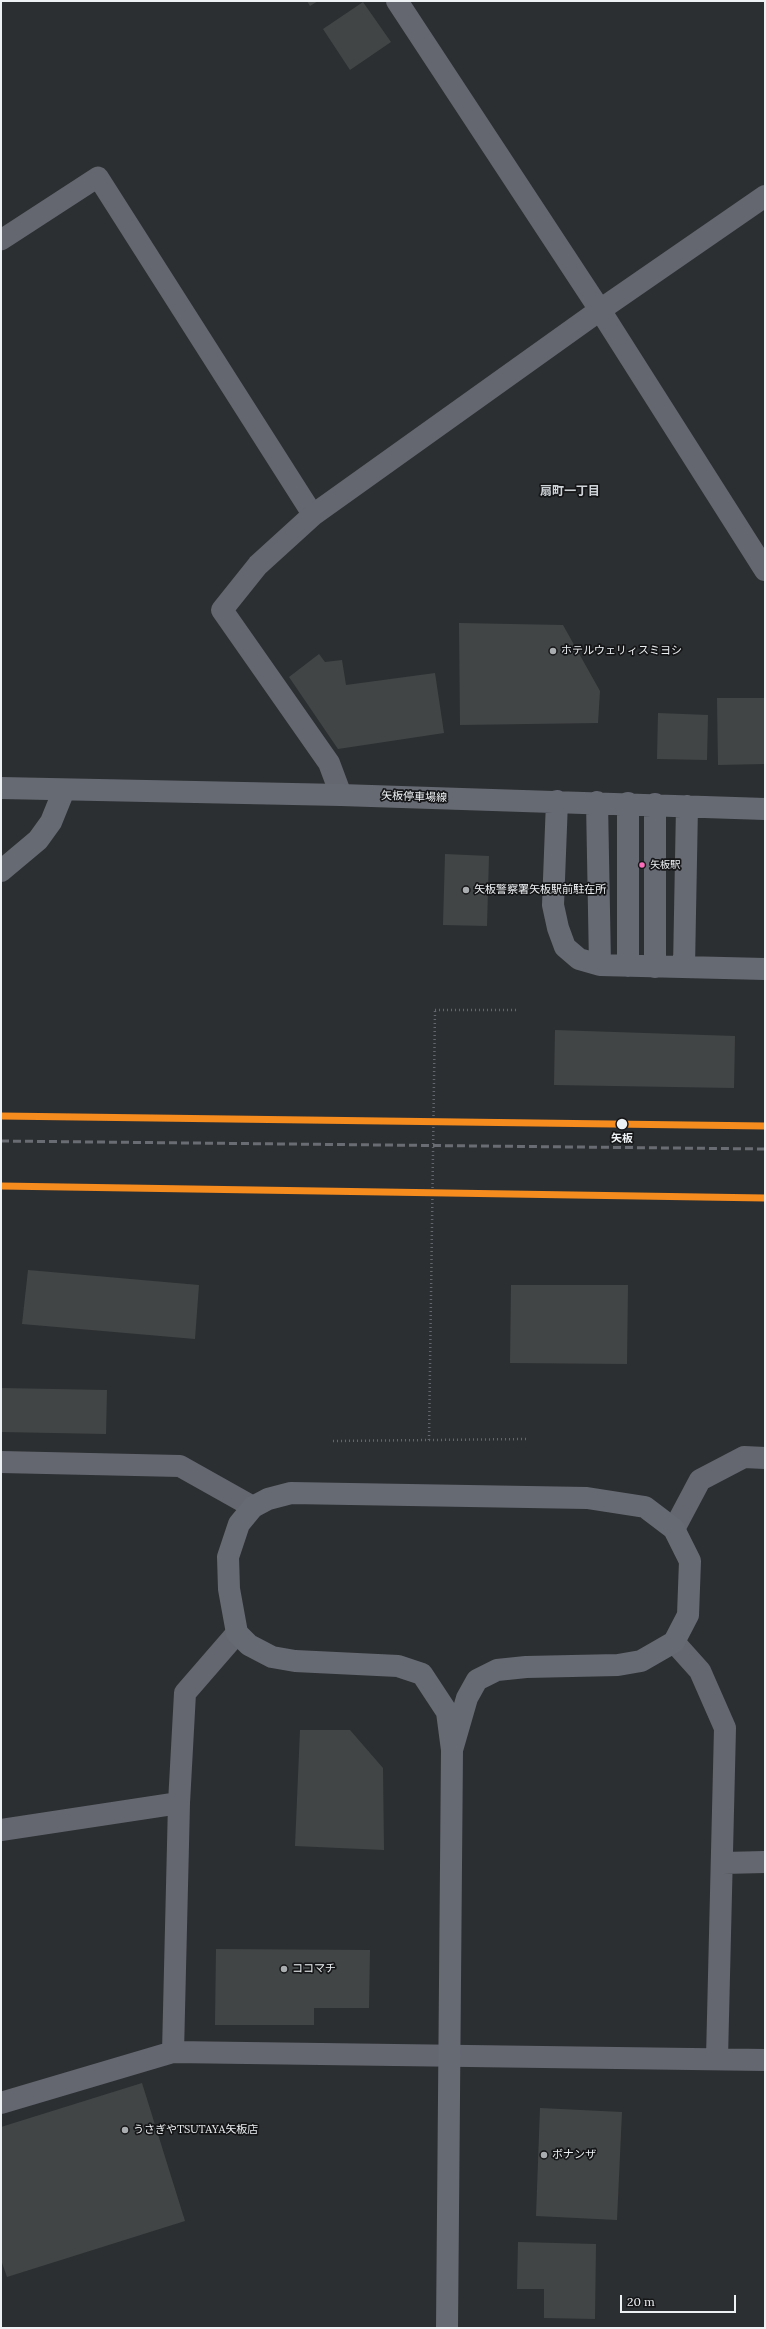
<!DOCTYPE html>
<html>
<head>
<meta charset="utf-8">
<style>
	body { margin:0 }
	#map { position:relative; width:766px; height:2329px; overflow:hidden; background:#2c2f31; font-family:Lora,serif }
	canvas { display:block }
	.frame { position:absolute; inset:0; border:2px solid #eef1f3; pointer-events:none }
	.scale { position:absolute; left:620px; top:2295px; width:116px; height:18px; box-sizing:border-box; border:2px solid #eef1f3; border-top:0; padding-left:5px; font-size:12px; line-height:14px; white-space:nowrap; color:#eef1f3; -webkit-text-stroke:3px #151618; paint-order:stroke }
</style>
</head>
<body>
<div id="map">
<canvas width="766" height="2329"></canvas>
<div class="frame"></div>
<div class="scale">20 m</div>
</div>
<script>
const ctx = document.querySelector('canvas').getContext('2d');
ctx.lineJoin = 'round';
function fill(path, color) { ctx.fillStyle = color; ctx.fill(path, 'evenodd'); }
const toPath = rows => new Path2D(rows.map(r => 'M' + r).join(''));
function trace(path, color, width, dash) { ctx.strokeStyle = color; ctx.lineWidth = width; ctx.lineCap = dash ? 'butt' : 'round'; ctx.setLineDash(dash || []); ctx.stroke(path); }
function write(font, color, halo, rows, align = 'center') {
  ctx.font = font + ' Lora,"Noto Sans JP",serif'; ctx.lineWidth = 3.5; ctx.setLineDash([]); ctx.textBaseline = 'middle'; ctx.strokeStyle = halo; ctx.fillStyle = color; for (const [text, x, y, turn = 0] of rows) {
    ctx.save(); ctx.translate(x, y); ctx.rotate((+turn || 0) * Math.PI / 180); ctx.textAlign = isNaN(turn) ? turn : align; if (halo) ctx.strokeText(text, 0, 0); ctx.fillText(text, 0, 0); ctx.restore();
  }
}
fill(toPath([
	[307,1,318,1,310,6],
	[363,2,391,42,350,70,323,29],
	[459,623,563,625,600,691,598,723,460,725],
	[319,654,325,662,342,660,346,685,435,673,444,733,338,749,289,677],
	[717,698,765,698,765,764,718,765],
	[658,713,708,715,707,760,657,759],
	[445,854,489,856,487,926,443,925],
	[555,1030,735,1036,734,1088,554,1085],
	[28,1270,199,1285,195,1339,22,1324],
	[511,1285,628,1285,627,1364,510,1363],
	[1,1388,107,1390,106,1434,1,1432],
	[300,1730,350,1730,383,1768,384,1850,295,1846],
	[216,1949,370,1950,369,2008,314,2008,314,2025,215,2025],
	[142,2083,185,2221,7,2277,1,2260,1,2127],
	[540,2108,622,2112,617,2220,536,2216],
	[518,2242,596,2244,595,2319,544,2318,544,2289,517,2289]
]), '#424546');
trace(toPath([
	[435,1010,519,1010],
	[333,1441,528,1439]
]), '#63666c', 2.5, [1, 3]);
trace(toPath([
	[1,240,98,177,313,515]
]), '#646770', 21);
trace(toPath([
	[397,1,600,310,765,570],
	[341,795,329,763,222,610,258,565,313,515,600,310,765,196],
	[1,1462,180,1466,253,1507],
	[674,1529,700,1480,744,1457,765,1458],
	[674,1642,700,1671,725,1728,717,2058],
	[1,1830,179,1803],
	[723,1863,765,1862],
	[173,2052,179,1803,185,1693,237,1633],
	[1,2103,173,2052,765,2060]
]), '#646770', 22);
trace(toPath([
	[1,788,341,795,765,809],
	[557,801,553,905,558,928,565,947,579,959,600,965,765,969],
	[597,802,600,965],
	[628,803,628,966],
	[1,871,38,840,51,822,64,790],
	[655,967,655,804],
	[684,967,687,806],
	[447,2328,452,1750,447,1712,422,1674,398,1666,295,1661,272,1657,249,1645,237,1633,229,1589,228,1557,239,1524,253,1507,268,1499,291,1493,587,1498,645,1507,674,1529,690,1561,688,1615,674,1642,641,1661,618,1665,526,1667,497,1670,477,1680,467,1698,452,1750]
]), '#666a73', 22);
trace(toPath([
	[1,1141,765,1149]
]), '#696c72', 3, [8, 4]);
trace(toPath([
	[429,1440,435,1010]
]), '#63666c', 2.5, [1, 3]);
trace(toPath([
	[1,1116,765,1126],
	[1,1186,765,1198]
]), '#f68b1e', 7);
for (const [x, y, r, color] of [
	[553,651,4,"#aaadaf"],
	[642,865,3.5,"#fb6dba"],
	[466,890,4,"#aaadaf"],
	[622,1124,6,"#eef1f3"],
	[284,1969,4,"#aaadaf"],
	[125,2130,4,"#aaadaf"],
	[544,2155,4,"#aaadaf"]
]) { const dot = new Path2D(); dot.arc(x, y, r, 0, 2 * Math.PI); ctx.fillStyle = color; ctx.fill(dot); trace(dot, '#151618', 1.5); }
write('10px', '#eef1f3', '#151618', [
	["矢板駅",650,865]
], 'left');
write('11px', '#eef1f3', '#151618', [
	["ホテルウェリィスミヨシ",561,651],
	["矢板警察署矢板駅前駐在所",474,890],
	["ココマチ",292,1969],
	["うさぎやTSUTAYA矢板店",133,2130],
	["ボナンザ",552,2155]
], 'left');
write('11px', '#eef1f3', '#151618', [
	["矢板停車場線",414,797,2]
]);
write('bold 11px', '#eef1f3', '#151618', [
	["矢板",622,1139]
]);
write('bold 12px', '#cfd4d8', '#151618', [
	["扇町一丁目",570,492]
]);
</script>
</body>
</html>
